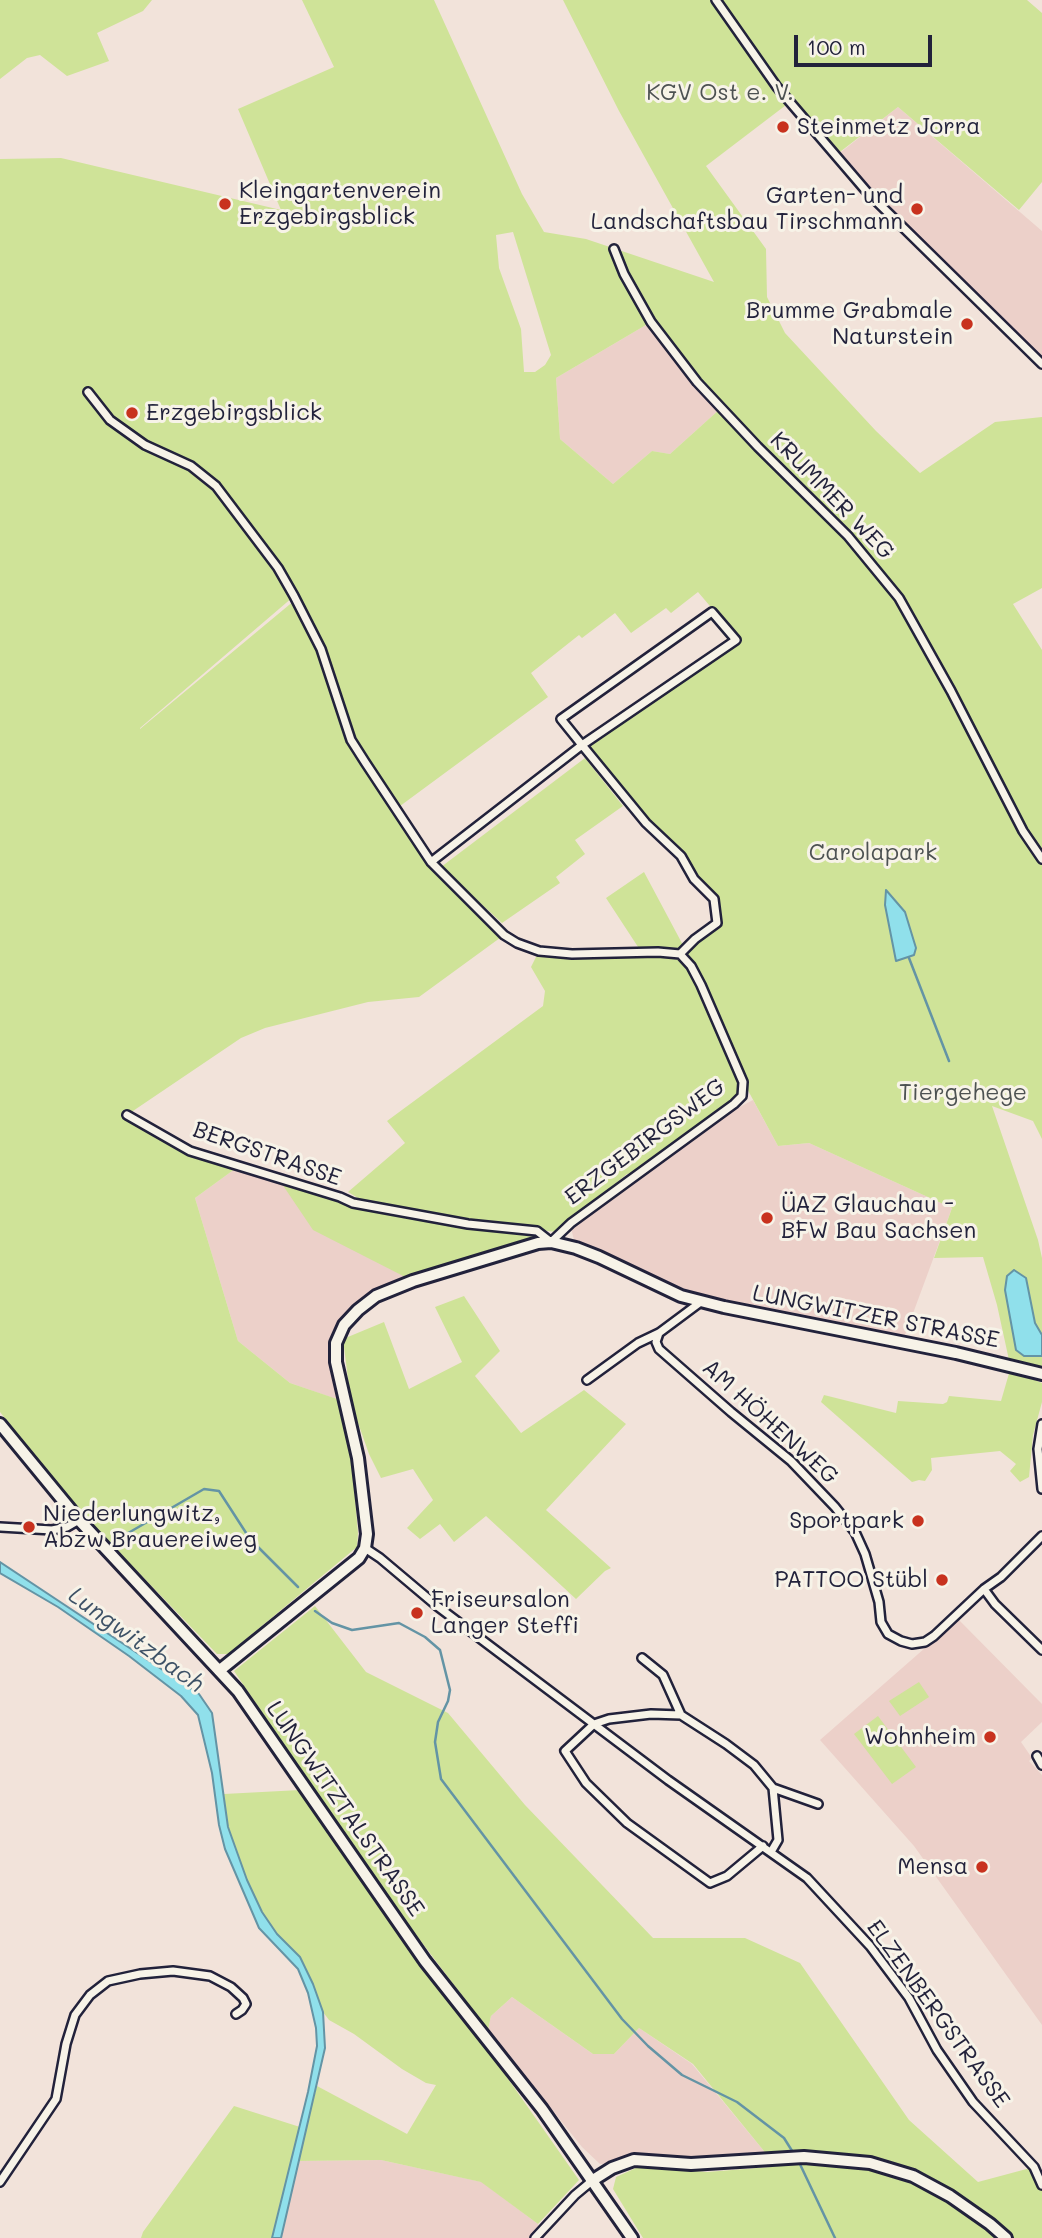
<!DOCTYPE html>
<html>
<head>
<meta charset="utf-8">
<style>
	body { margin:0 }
	#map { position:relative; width:1042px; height:2238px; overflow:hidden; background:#f2e3da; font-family:Mali,sans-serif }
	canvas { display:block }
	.scale { position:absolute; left:794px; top:35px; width:138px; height:32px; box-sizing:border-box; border:4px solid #22223b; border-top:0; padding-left:9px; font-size:21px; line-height:24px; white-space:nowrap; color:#22223b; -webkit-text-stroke:5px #f7f3e8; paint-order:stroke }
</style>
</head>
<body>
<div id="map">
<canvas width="1042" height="2238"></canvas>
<div class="scale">100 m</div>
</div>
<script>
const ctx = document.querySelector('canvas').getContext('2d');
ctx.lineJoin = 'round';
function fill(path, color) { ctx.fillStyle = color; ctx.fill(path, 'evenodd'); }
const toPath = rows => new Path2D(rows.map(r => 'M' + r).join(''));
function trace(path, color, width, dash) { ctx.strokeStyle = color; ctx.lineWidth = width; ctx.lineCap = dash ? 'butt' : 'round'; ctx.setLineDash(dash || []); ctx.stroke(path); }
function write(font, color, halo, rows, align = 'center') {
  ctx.font = font + ' Mali,sans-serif'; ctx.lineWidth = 6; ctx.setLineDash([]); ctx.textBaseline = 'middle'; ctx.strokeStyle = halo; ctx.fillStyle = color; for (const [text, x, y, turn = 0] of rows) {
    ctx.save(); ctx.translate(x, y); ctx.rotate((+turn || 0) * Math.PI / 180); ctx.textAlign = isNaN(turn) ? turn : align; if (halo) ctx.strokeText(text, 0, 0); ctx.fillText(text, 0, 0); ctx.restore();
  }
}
fill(toPath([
	[898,107,1042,231,1042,364,1018,342,836,156],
	[651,322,721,408,670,454,652,451,613,484,560,439,556,378],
	[753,1100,778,1146,809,1143,952,1208,902,1343,681,1296,576,1248,571,1228,723,1116],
	[239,1166,278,1178,413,1281,358,1310,336,1343,345,1402,290,1383,238,1341,195,1198],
	[958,1619,1042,1704,1042,1722,1021,1742,1032,1758,1029,1761,1042,1775,1042,2025,914,1846,820,1740],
	[512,1997,593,2054,614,2054,639,2028,692,2064,768,2156,600,2164,582,2147,488,2030,491,2016],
	[381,2160,482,2182,538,2224,542,2238,281,2238,298,2161]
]), '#ecd0c9');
fill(toPath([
	[0,0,152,0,143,11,97,33,109,61,67,76,40,55,27,58,0,79],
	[302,0,434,0,522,194,544,232,586,239,714,282,619,111,563,0,1027,0,1042,13,1042,182,1019,210,898,107,836,155,790,102,706,166,766,249,767,297,785,333,876,431,920,473,995,422,1042,417,1042,588,1013,604,1042,650,1042,1139,1033,1121,992,1106,1038,1240,1042,1258,1042,1368,1009,1360,997,1305,983,1257,934,1258,952,1208,809,1143,778,1146,744,1083,742,1096,641,1172,627,1174,556,1232,468,1221,363,1201,348,1192,405,1143,387,1121,543,1006,545,991,531,967,539,951,642,953,606,898,644,872,684,947,717,923,714,899,694,879,681,856,659,836,585,744,738,639,698,592,671,613,666,608,631,633,615,613,582,638,579,635,531,673,548,697,396,809,431,862,504,935,419,997,368,1002,265,1028,241,1038,127,1115,190,1151,239,1166,195,1198,238,1341,290,1383,340,1400,351,1451,358,1533,357,1547,228,1654,217,1654,85,1517,0,1412,0,159,61,158,281,210,238,109,334,67],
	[513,232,551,355,545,365,535,372,524,372,521,329,499,268,496,235],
	[651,322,721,408,670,454,652,451,613,484,560,439,556,378],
	[293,597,295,600,140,729,140,728],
	[585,758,623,806,575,840,585,854,556,877,560,883,502,923,441,867],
	[278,1178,353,1203,537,1231,551,1242,413,1281,313,1230],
	[464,1296,500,1351,475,1376,521,1433,584,1390,626,1424,546,1510,611,1568,605,1571,576,1599,486,1516,454,1542,440,1524,420,1539,407,1528,433,1500,413,1469,381,1478,369,1454,351,1403,343,1339,384,1322,409,1389,462,1362,435,1307],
	[1010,1370,1042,1383,1042,1402,1033,1435,1029,1477,1020,1482,1010,1471,1016,1464,1000,1451,931,1458,932,1470,925,1481,919,1480,912,1482,821,1402,824,1395,896,1413,898,1401,943,1404,947,1402,949,1396,1001,1401],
	[315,1606,366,1672,448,1713,525,1805,653,1938,745,1938,800,1963,909,2120,978,2182,1034,2167,1042,2185,1042,2238,643,2238,613,2189,616,2177,636,2168,657,2167,707,2172,770,2167,768,2156,693,2064,639,2028,614,2054,593,2054,512,1997,491,2016,488,2030,386,1895,234,1671],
	[919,1682,929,1697,900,1716,889,1701],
	[878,1716,916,1767,892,1784,854,1734],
	[300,1790,345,1859,485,2046,579,2180,538,2224,481,2182,381,2160,298,2161,317,2086,407,2134,436,2085,426,2083,402,2069,354,2034,329,2020,323,2012,313,1984,300,1957,277,1934,262,1912,247,1880,228,1827,224,1794],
	[234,2106,300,2127,272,2238,141,2238,143,2232]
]), '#cfe398');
const water = toPath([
	[886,890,905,912,916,948,914,955,896,961,885,905,886,890],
	[1014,1270,1026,1278,1035,1323,1042,1335,1042,1356,1024,1356,1016,1350,1005,1290,1007,1276,1014,1270],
	[0,1562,199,1694,212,1713,228,1827,247,1880,262,1912,277,1934,300,1957,313,1984,323,2012,325,2048,281,2238,272,2238,308,2092,317,2046,316,2028,308,1993,298,1969,259,1928,225,1849,219,1825,212,1773,198,1715,181,1696,129,1656,58,1607,0,1573,0,1562]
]);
fill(water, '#90e0eb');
trace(water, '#6494a5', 2);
trace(toPath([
	[909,958,949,1061],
	[111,1543,204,1489,219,1491,250,1539,298,1587],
	[315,1611,332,1623,352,1630,399,1623,425,1637,440,1650,450,1690,448,1701,438,1722,435,1742,441,1779,622,2019,648,2046,682,2075,737,2102,784,2138,794,2154],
	[798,2160,835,2238]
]), '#6494a5', 2.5);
const street = toPath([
	[716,0,777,87,867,192,1042,364],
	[614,249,624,274,651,322,697,382,758,447,848,536,899,598,951,691,1023,831,1042,859],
	[88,392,110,420,145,445,191,466,216,486,278,568,294,596,321,649,351,740,365,762,431,862,504,935,517,943,539,951,572,954,658,952,680,954],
	[431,862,582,745,736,640,712,612,561,719,582,745,646,823,681,856,694,879,714,899,717,923,695,939,680,954],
	[127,1115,190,1151,340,1197,353,1203,468,1224,537,1231,551,1242,571,1223,734,1104,742,1096,743,1082,701,985,691,966,680,954],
	[659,1333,656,1342,659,1349,731,1412,791,1461,835,1507,855,1532,865,1554,879,1602,881,1622,888,1634,901,1641,912,1644,925,1642,934,1636,984,1589,1001,1577,1042,1536],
	[587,1380,638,1343,659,1333,702,1301],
	[1042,1424,1038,1449,1042,1489],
	[0,1527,52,1530,67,1527,79,1520],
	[365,1548,380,1558,437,1606,668,1780,807,1878,870,1946,909,1998,937,2050,973,2102,1034,2167,1042,2185],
	[984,1589,995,1604,1042,1650],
	[642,1658,663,1675,681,1715],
	[1037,1756,1042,1765],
	[763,1846,727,1876,710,1883,627,1823,586,1783,565,1751,594,1724,609,1719,651,1714,681,1715,726,1744,754,1765,773,1788,818,1804],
	[771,1852,778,1840,773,1788],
	[0,2182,56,2099,66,2044,75,2015,90,1995,108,1981,140,1974,173,1971,210,1976,231,1987,243,1998,246,2004,242,2010,236,2014],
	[535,2238,575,2195,593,2180]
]);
const secondary = toPath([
	[0,1424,79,1520,238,1691,425,1961,542,2109,632,2238],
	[220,1670,359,1558,365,1548,367,1534,358,1458,336,1362,336,1343,344,1325,358,1310,376,1296,413,1281,538,1243,551,1242,576,1248,599,1257,681,1296,724,1307,956,1353,1042,1374],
	[593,2180,612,2168,634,2160,691,2164,804,2157,870,2163,913,2176,950,2196,990,2224,1006,2238]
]);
trace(street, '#22223b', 12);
trace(secondary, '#22223b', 16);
trace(street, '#f7f3e8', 7);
trace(secondary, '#f7f3e8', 10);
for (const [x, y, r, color] of [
	[783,127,7,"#c8321e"],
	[225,204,7,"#c8321e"],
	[917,209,7,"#c8321e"],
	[967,324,7,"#c8321e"],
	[132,413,7,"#c8321e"],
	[767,1218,7,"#c8321e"],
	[918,1521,7,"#c8321e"],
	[29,1527,7,"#c8321e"],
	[942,1580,7,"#c8321e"],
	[417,1613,7,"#c8321e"],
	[990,1737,7,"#c8321e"],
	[982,1867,7,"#c8321e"]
]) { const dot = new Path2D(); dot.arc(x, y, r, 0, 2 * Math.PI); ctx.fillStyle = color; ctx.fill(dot); trace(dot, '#f7f3e8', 2.5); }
write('23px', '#4d5252', '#f7f3e8', [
	["KGV Ost e. V.",720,93],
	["Carolapark",873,853],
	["Tiergehege",963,1093]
]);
write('23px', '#22223b', '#f7f3e8', [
	["Steinmetz Jorra",797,127],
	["Kleingartenverein",239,191],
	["Erzgebirgsblick",239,217],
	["Garten- und",903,196,"right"],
	["Landschaftsbau Tirschmann",903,222,"right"],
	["Brumme Grabmale",953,311,"right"],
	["Naturstein",953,337,"right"],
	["Erzgebirgsblick",146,413],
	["ÜAZ Glauchau -",781,1205],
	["BFW Bau Sachsen",781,1231],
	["Niederlungwitz,",43,1514],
	["Abzw Brauereiweg",43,1540],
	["Sportpark",904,1521,"right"],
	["PATTOO Stübl",928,1580,"right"],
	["Friseursalon",431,1600],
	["Langer Steffi",431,1626],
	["Wohnheim",976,1737,"right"],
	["Mensa",968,1867,"right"]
], 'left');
write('23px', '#22223b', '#f7f3e8', [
	["KRUMMER WEG",832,496,46],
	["ERZGEBIRGSWEG",645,1142,-37],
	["BERGSTRASSE",267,1154,19],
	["LUNGWITZER STRASSE",876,1317,11],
	["AM HÖHENWEG",770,1422,42],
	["LUNGWITZTALSTRASSE",345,1809,55],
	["ELZENBERGSTRASSE",938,2014,54]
]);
write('italic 24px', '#3e5267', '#f7f3e8', [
	["Lungwitzbach",136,1640,36]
]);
</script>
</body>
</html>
